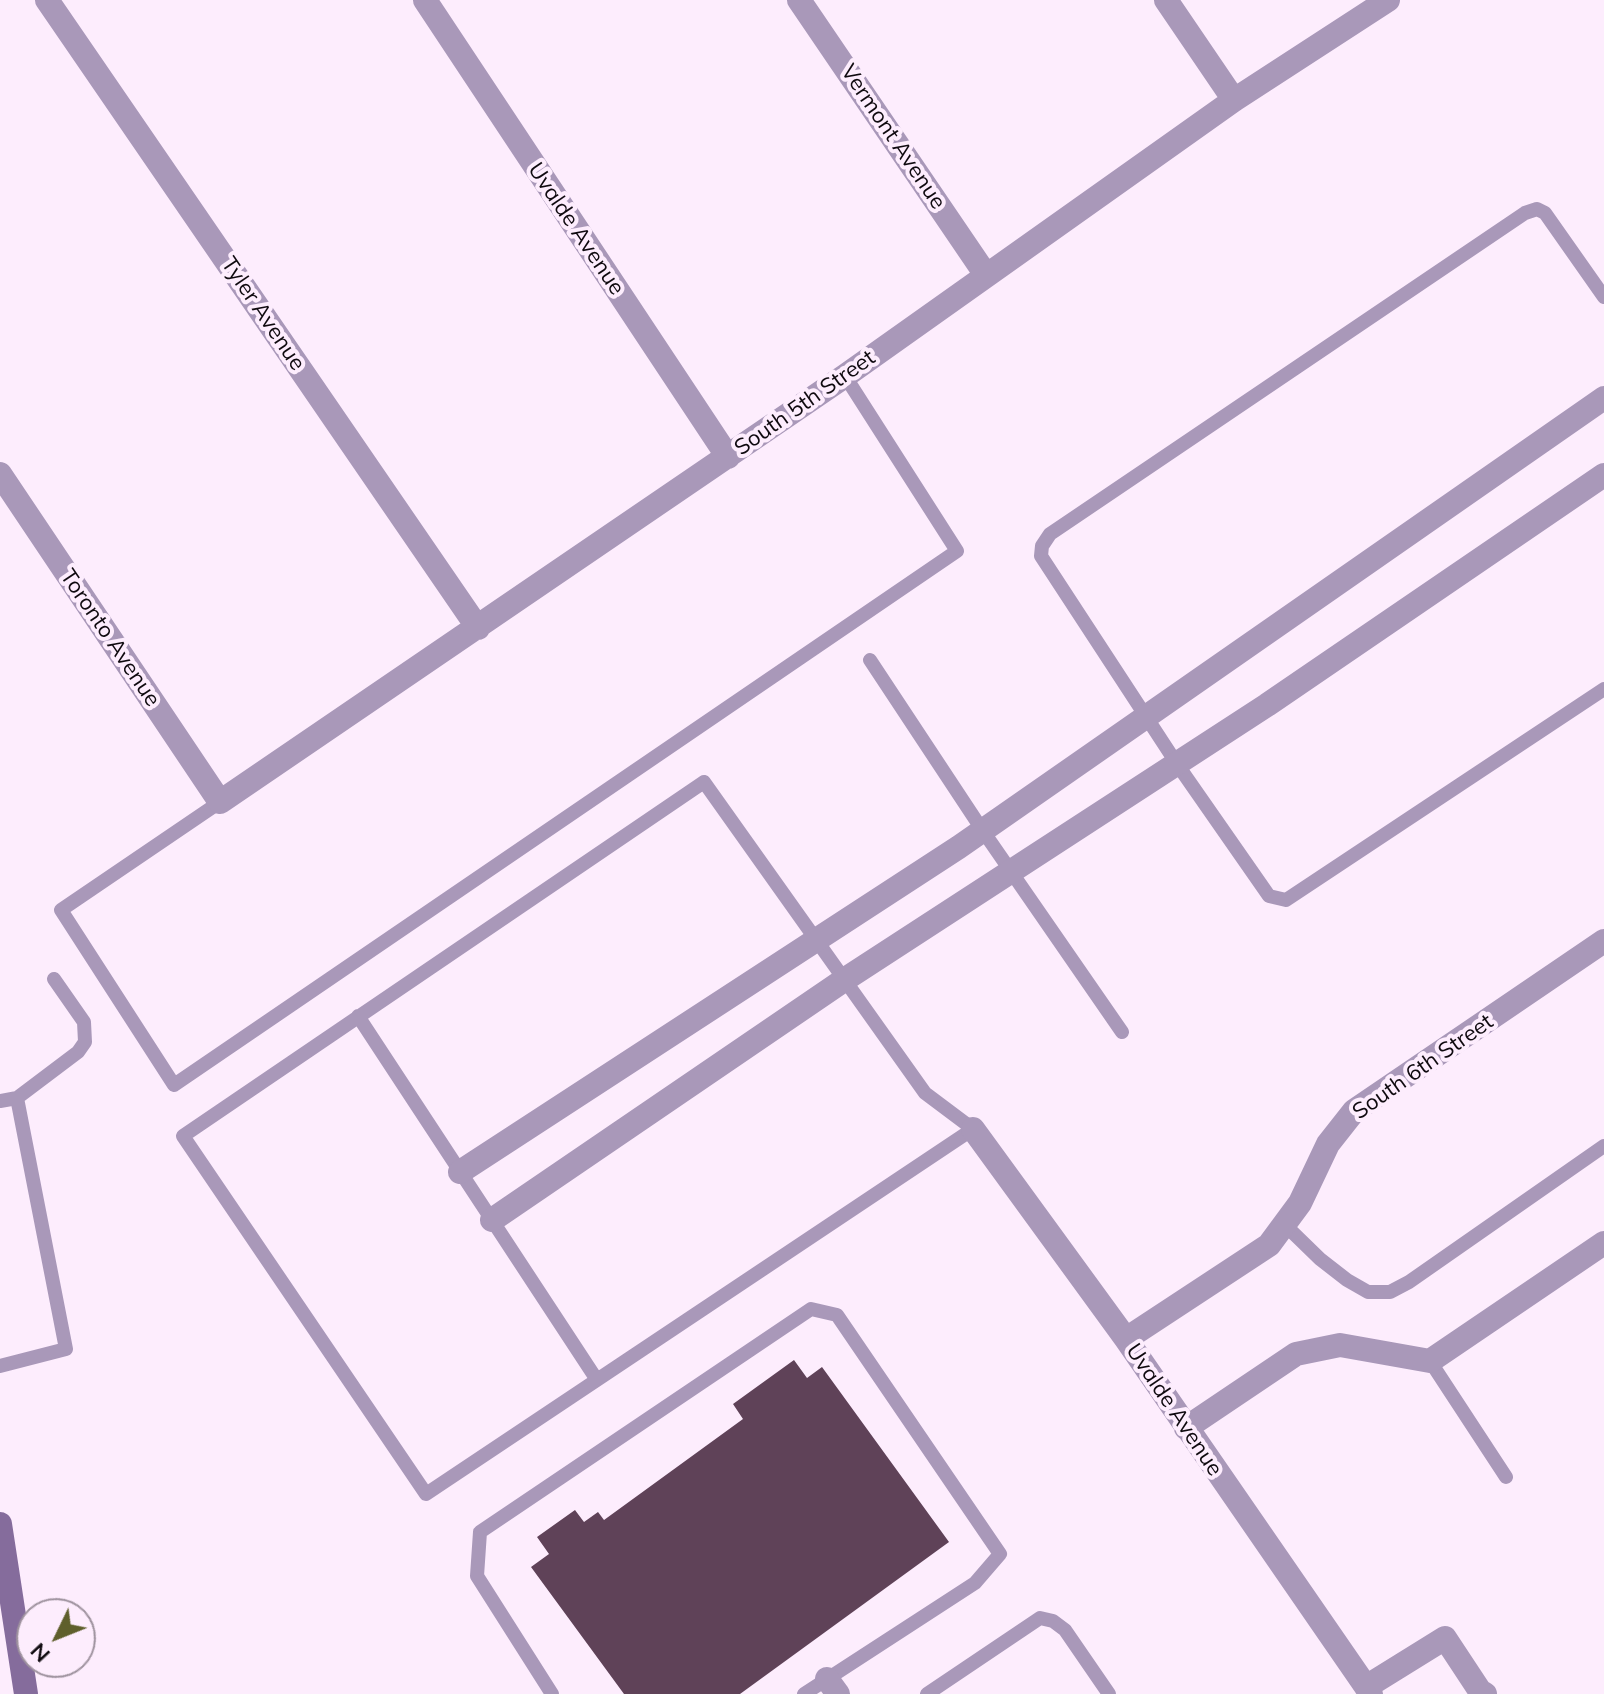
<!DOCTYPE html>
<html>
<head>
<meta charset="utf-8">
<style>
	body { margin:0 }
	#map { position:relative; width:1604px; height:1694px; overflow:hidden; background:#fdedfd; font-family:Mulish,sans-serif }
	canvas { display:block }
	.north { position:absolute; left:16px; top:1598px; width:80px; height:80px; box-sizing:border-box; background:#fdedfd; border:2px solid #9e929e; border-radius:50%; rotate:227deg; font-size:22px; font-weight:700; line-height:32px; text-align:center; color:#0f0a0f }
	.north::after { content:''; display:block; margin:auto; width:28px; height:36px; background:#5f5f2c; clip-path:polygon(50% 0,100% 100%,50% 72%,0 100%) }
</style>
</head>
<body>
<div id="map">
<canvas width="1604" height="1694"></canvas>
<div class="north">N</div>
</div>
<script>
const ctx = document.querySelector('canvas').getContext('2d');
ctx.lineJoin = 'round';
function fill(path, color) { ctx.fillStyle = color; ctx.fill(path, 'evenodd'); }
const toPath = rows => new Path2D(rows.map(r => 'M' + r).join(''));
function trace(path, color, width, dash) { ctx.strokeStyle = color; ctx.lineWidth = width; ctx.lineCap = dash ? 'butt' : 'round'; ctx.setLineDash(dash || []); ctx.stroke(path); }
function write(font, color, halo, rows, align = 'center') {
  ctx.font = font + ' Mulish,sans-serif'; ctx.lineWidth = 8; ctx.setLineDash([]); ctx.textBaseline = 'middle'; ctx.strokeStyle = halo; ctx.fillStyle = color; for (const [text, x, y, turn = 0] of rows) {
    ctx.save(); ctx.translate(x, y); ctx.rotate((+turn || 0) * Math.PI / 180); ctx.textAlign = isNaN(turn) ? turn : align; if (halo) ctx.strokeText(text, 0, 0); ctx.fillText(text, 0, 0); ctx.restore();
  }
}
fill(toPath([
	[794,1360,807,1378,822,1367,949,1542,740,1694,624,1694,531,1567,549,1554,537,1537,575,1510,584,1522,598,1512,604,1520,743,1419,733,1404]
]), '#5f4258');
trace(toPath([
	[1604,297,1545,213,1537,209,1525,213,1050,534,1042,546,1041,556,1177,764,1269,896,1286,900,1604,689],
	[870,660,983,831,1122,1032],
	[704,782,925,1093,973,1129,426,1494,183,1136,704,782],
	[220,802,61,910,174,1085,957,551,845,376],
	[358,1016,597,1380],
	[17,1098,78,1052,85,1042,84,1022,54,979],
	[0,1101,17,1098,66,1349,0,1366],
	[1284,1224,1320,1259,1347,1280,1368,1292,1390,1292,1409,1282,1604,1146],
	[1430,1361,1506,1477],
	[552,1694,477,1576,480,1532,811,1309,837,1315,1000,1554,975,1583,804,1694],
	[927,1694,1040,1618,1053,1621,1065,1630,1109,1694]
]), '#a998b9', 14);
trace(toPath([
	[47,0,478,628],
	[425,0,728,457],
	[799,0,986,275],
	[1166,0,1234,100],
	[0,474,220,802,845,376,1234,100,1388,0],
	[973,1129,1126,1339,1371,1694],
	[460,1172,959,847,1604,398],
	[492,1220,844,980,1267,705,1604,475],
	[1126,1339,1269,1245,1300,1203,1328,1144,1354,1111,1604,941],
	[1186,1428,1296,1354,1340,1345,1430,1361,1604,1243],
	[827,1679,838,1694],
	[1366,1687,1445,1638,1480,1691,1485,1694]
]), '#a998b9', 24);
trace(toPath([
	[0,1524,26,1694]
]), '#856c9c', 24);
write('22px', '#0f0a0f', '#fdedfd', [
	["Vermont Avenue",893,137,56],
	["Uvalde Avenue",576,229,56],
	["Tyler Avenue",263,314,56],
	["South 5th Street",805,403,-35],
	["Toronto Avenue",110,638,56],
	["South 6th Street",1423,1067,-35],
	["Uvalde Avenue",1174,1410,56]
]);
</script>
</body>
</html>
